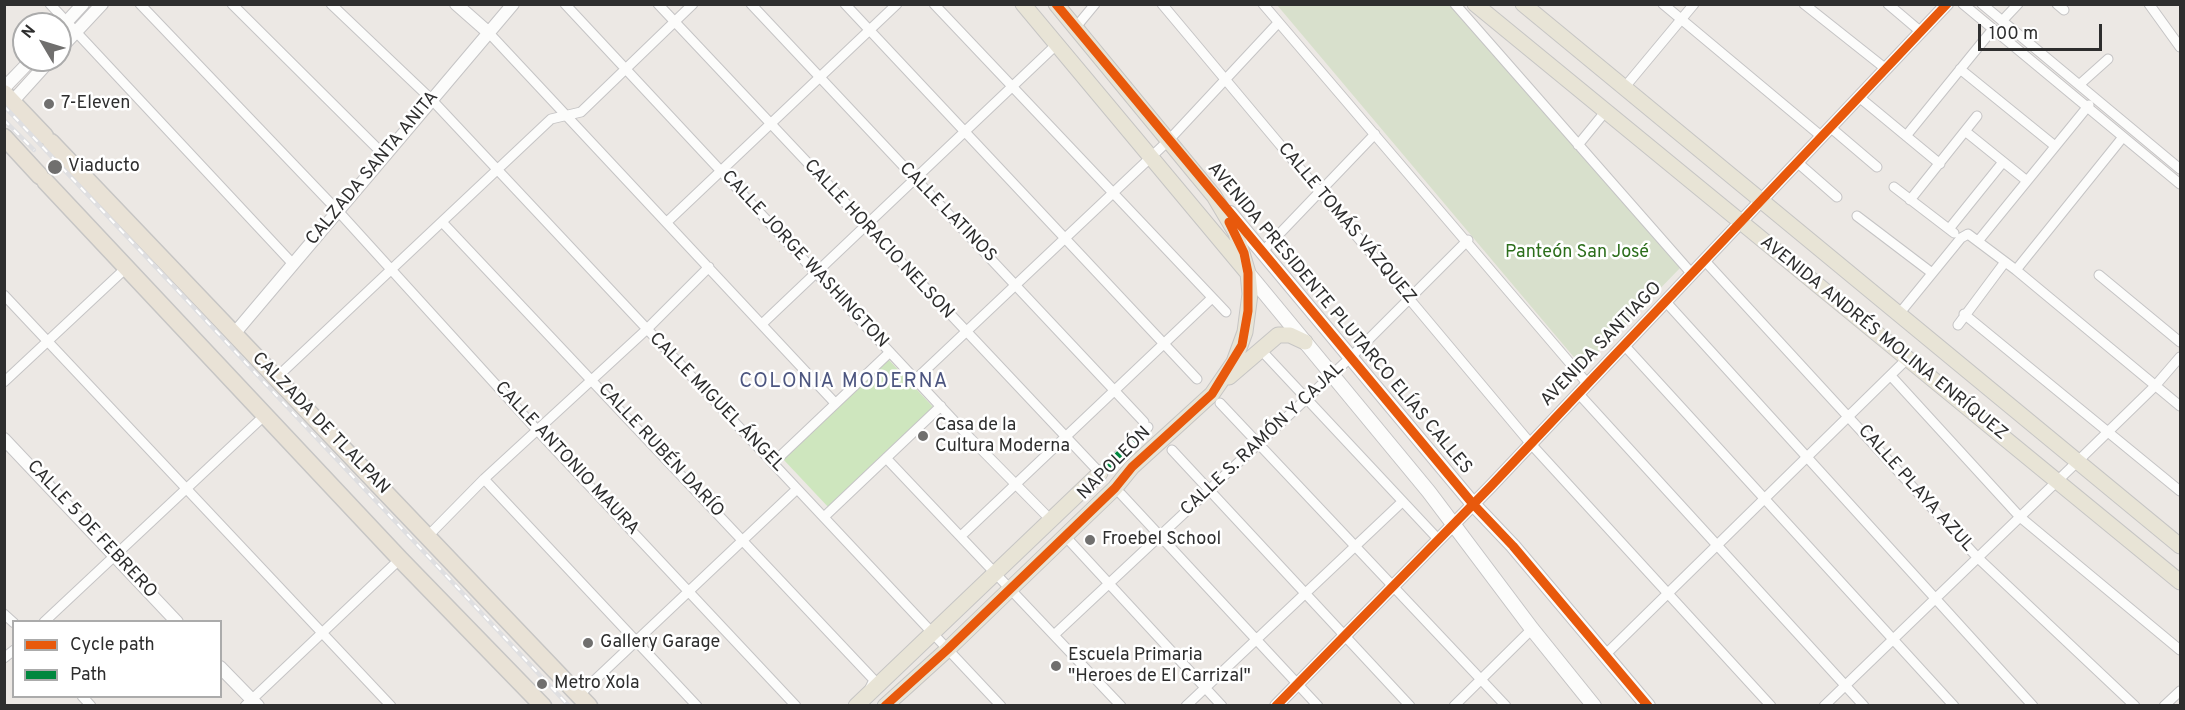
<!DOCTYPE html>
<html>
<head>
<meta charset="utf-8">
<style>
	body { margin:0 }
	#map { position:relative; width:2185px; height:710px; overflow:hidden; background:#ece8e4; font-family:Overpass,sans-serif }
	canvas { display:block }
	.frame { position:absolute; inset:0; border:6px solid #2e2e2e; pointer-events:none }
	.legend { position:absolute; left:12px; top:620px; width:210px; height:78px; box-sizing:border-box; background:#fff; border:2px solid #ababab; margin:0; padding:8px 10px; list-style:none; font-size:18px; color:#2e2e2e }
	.legend li { display:flex; align-items:center; gap:12px; height:30px }
	.legend b { width:30px; border:2px solid #ababab }
	.north { position:absolute; left:12px; top:12px; width:60px; height:60px; box-sizing:border-box; background:#fff; border:2px solid #ababab; border-radius:50%; rotate:308deg; font-size:16px; font-weight:700; line-height:24px; text-align:center; color:#2e2e2e }
	.north::after { content:''; display:block; margin:auto; width:21px; height:27px; background:#706f6e; clip-path:polygon(50% 0,100% 100%,50% 72%,0 100%) }
	.scale { position:absolute; left:1978px; top:24px; width:124px; height:27px; box-sizing:border-box; border:3px solid #2e2e2e; border-top:0; padding-left:8px; font-size:18px; line-height:21px; white-space:nowrap; color:#2e2e2e; -webkit-text-stroke:4px #fff; paint-order:stroke }
</style>
</head>
<body>
<div id="map">
<canvas width="2185" height="710"></canvas>
<div class="frame"></div>
<ul class="legend">
<li><b style="height:8px;background:#e8590c"></b>Cycle path</li>
<li><b style="height:8px;background:#00873e"></b>Path</li>
</ul>
<div class="north">N</div>
<div class="scale">100 m</div>
</div>
<script>
const ctx = document.querySelector('canvas').getContext('2d');
ctx.lineJoin = 'round';
function fill(path, color) { ctx.fillStyle = color; ctx.fill(path, 'evenodd'); }
const toPath = rows => new Path2D(rows.map(r => 'M' + r).join(''));
function trace(path, color, width, dash) { ctx.strokeStyle = color; ctx.lineWidth = width; ctx.lineCap = dash ? 'butt' : 'round'; ctx.setLineDash(dash || []); ctx.stroke(path); }
function write(font, color, halo, rows, align = 'center') {
  ctx.font = font + ' Overpass,sans-serif'; ctx.lineWidth = 5; ctx.setLineDash([]); ctx.textBaseline = 'middle'; ctx.strokeStyle = halo; ctx.fillStyle = color; for (const [text, x, y, turn = 0] of rows) {
    ctx.save(); ctx.translate(x, y); ctx.rotate((+turn || 0) * Math.PI / 180); ctx.textAlign = isNaN(turn) ? turn : align; if (halo) ctx.strokeText(text, 0, 0); ctx.fillText(text, 0, 0); ctx.restore();
  }
}
fill(toPath([
	[888,359,934,408,830,509,783,459]
]), '#cee6be');
fill(toPath([
	[1277,5,1452,5,1682,266,1583,368]
]), '#d8e0cc');
const minor = toPath([
	[50,4,293,264],
	[140,4,338,211,537,430,796,706],
	[232,4,385,156],
	[331,4,432,100,1001,706],
	[565,4,971,439,1045,514],
	[658,4,1100,473,1148,427],
	[751,4,1144,422],
	[845,4,1197,379],
	[934,4,1226,312],
	[1162,4,1531,444,1771,706],
	[1263,4,1587,383],
	[1455,4,1692,274],
	[1663,4,1821,136],
	[1804,4,1886,69],
	[1888,4,1921,32],
	[1963,4,2180,184],
	[1982,4,2180,169],
	[2057,4,2064,10],
	[2149,4,2180,47],
	[2002,21,2018,4],
	[1076,27,1095,4],
	[489,33,835,403],
	[1960,69,2055,146],
	[2079,85,2108,59],
	[1624,88,1694,4],
	[1859,97,1940,164],
	[1830,127,1877,167],
	[1965,131,2027,181],
	[1906,136,1993,29],
	[1578,145,1605,112],
	[1797,162,1837,197],
	[1894,187,1954,233],
	[1910,200,1977,116],
	[1857,216,1932,273],
	[442,222,874,680,870,688],
	[667,222,897,4],
	[1949,229,2003,162],
	[1979,240,2089,105],
	[1263,251,1375,134],
	[1705,261,1977,557,2135,706],
	[2016,270,2123,137],
	[2099,275,2180,342],
	[4,295,391,706],
	[1666,302,2033,706],
	[1899,314,1961,238,1968,234,2016,270,2180,406],
	[1964,314,2180,491],
	[762,324,1056,45],
	[1958,325,2005,262],
	[1624,345,1954,706],
	[1260,349,1437,538],
	[1891,376,2020,517,2180,650],
	[276,378,551,119,581,112,693,4],
	[916,379,1168,141,1278,23],
	[4,382,126,268],
	[1578,393,1864,706],
	[1220,403,1506,706],
	[1172,450,1410,706],
	[886,458,1121,706],
	[773,463,890,352],
	[484,479,697,706],
	[1121,494,1318,706],
	[824,517,941,406],
	[428,536,484,479,646,330,709,267],
	[961,536,1212,298],
	[1065,536,1222,706],
	[4,614,14,623],
	[44,622,265,415],
	[1054,635,1351,357,1468,240],
	[1605,655,1908,358],
	[4,658,14,650],
	[579,695,797,489],
	[82,696,91,706],
	[245,706,400,559],
	[1186,706,1402,502],
	[1454,706,1532,629],
	[1824,706,2078,461,2155,386,2180,357],
	[2164,706,2180,691]
]);
const tertiary = toPath([
	[456,4,489,33],
	[60,29,83,4],
	[60,49,102,4],
	[4,88,31,60],
	[12,102,50,60],
	[234,334,513,4],
	[4,439,177,622],
	[220,667,258,706],
	[1276,706,1491,486,1947,4]
]);
const secondary = toPath([
	[1230,213,1473,504,1513,546,1648,706],
	[1248,273,1429,492,1532,629,1594,706]
]);
const primary = toPath([
	[1023,4,1246,271],
	[1475,4,2180,582],
	[1523,4,2180,546],
	[1229,377,1278,335,1290,335,1305,342],
	[856,706,1100,473],
	[885,706,948,649,1115,488,1132,467,1212,394,1234,362,1245,332,1250,294,1248,273,1236,233,1214,196,1056,4]
]);
const trunk = toPath([
	[4,93,45,136],
	[4,137,40,176],
	[51,142,589,706],
	[45,181,400,559,543,706]
]);
trace(minor, '#c5c4c5', 11);
trace(tertiary, '#c5c4c5', 14);
trace(secondary, '#c5c4c5', 16);
trace(primary, '#c6c5c4', 17);
trace(trunk, '#c6c5c4', 19);
trace(minor, '#fcfcfb', 9);
trace(tertiary, '#fcfcfb', 12);
trace(secondary, '#fcfcfb', 14);
trace(primary, '#e8e4d6', 15);
trace(trunk, '#e9e2d6', 16);
const rail = toPath([
	[4,106,569,706],
	[4,120,34,150]
]);
trace(rail, '#dfdfe1', 4.5);
trace(rail, '#fff', 2, [7]);
trace(toPath([
	[1100,473,1148,427]
]), '#00873e', 8, [15, 8]);
trace(toPath([
	[1056,4,1473,504,1513,546,1648,706],
	[885,706,948,649,1115,488,1132,467,1212,394,1242,345,1248,311,1248,273,1244,253,1229,222],
	[1276,706,1491,486,1947,4]
]), '#e8590c', 9);
for (const [x, y, r, color] of [
	[49,104,6,"#706f6e"],
	[55,167,8,"#706f6e"],
	[923,436,6,"#706f6e"],
	[1090,540,6,"#706f6e"],
	[588,643,6,"#706f6e"],
	[1056,666,6,"#706f6e"],
	[542,684,6,"#706f6e"]
]) { const dot = new Path2D(); dot.arc(x, y, r, 0, 2 * Math.PI); ctx.fillStyle = color; ctx.fill(dot); trace(dot, '#fff', 2); }
write('18px', '#2e2e2e', '#fff', [
	["7-Eleven",61,104],
	["Viaducto",68,167],
	["Casa de la",935,426],
	["Cultura Moderna",935,447],
	["Froebel School",1102,540],
	["Gallery Garage",600,643],
	["Escuela Primaria",1068,656],
	["\"Heroes de El Carrizal\"",1068,677],
	["Metro Xola",554,684]
], 'left');
write('18px', '#2e2e2e', '#fff', [
	["CALZADA SANTA ANITA",373,169,-50],
	["CALLE LATINOS",947,213,46],
	["CALLE TOMÁS VÁZQUEZ",1346,224,50],
	["CALLE HORACIO NELSON",878,240,47],
	["CALLE JORGE WASHINGTON",804,260,47],
	["AVENIDA PRESIDENTE PLUTARCO ELÍAS CALLES",1339,319,50],
	["AVENIDA ANDRÉS MOLINA ENRÍQUEZ",1883,339,39],
	["AVENIDA SANTIAGO",1602,345,-46],
	["CALLE MIGUEL ÁNGEL",716,403,46],
	["CALZADA DE TLALPAN",320,424,46],
	["CALLE S. RAMÓN Y CAJAL",1263,440,-43],
	["CALLE RUBÉN DARÍO",660,451,47],
	["CALLE ANTONIO MAURA",566,459,47],
	["NAPOLEÓN",1115,464,-45],
	["CALLE PLAYA AZUL",1915,489,48],
	["CALLE 5 DE FEBRERO",91,530,47]
]);
write('18px', '#2c6e1b', '#fff', [
	["Panteón San José",1577,253]
]);
ctx.letterSpacing = '1.5px';
write('20px', '#4d5680', '#fff', [
	["COLONIA MODERNA",844,383]
]);
ctx.letterSpacing = '0px';
</script>
</body>
</html>
